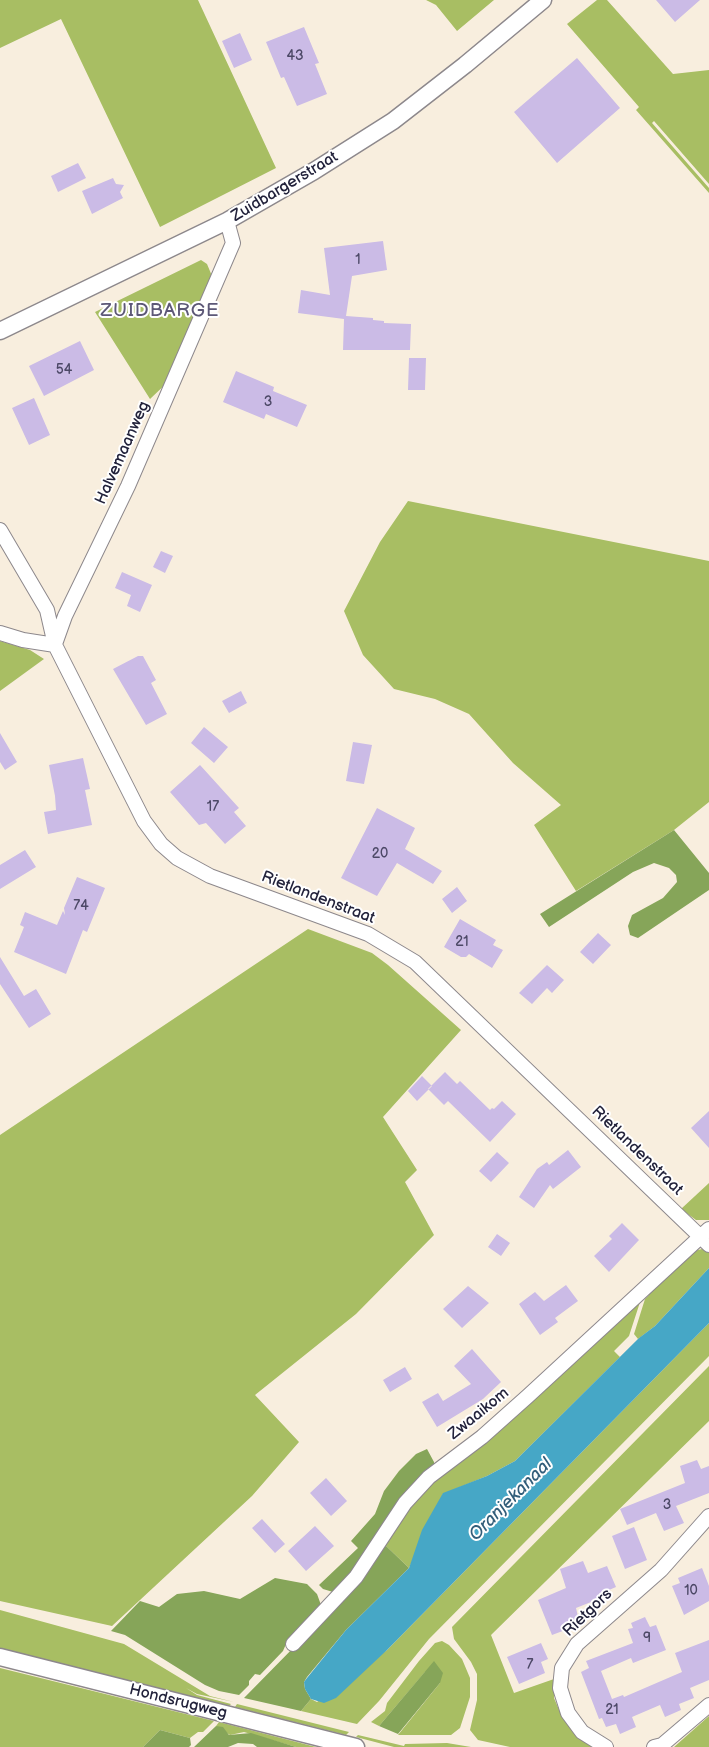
<!DOCTYPE html>
<html>
<head>
<meta charset="utf-8">
<style>
	body { margin:0 }
	canvas { display:block; background:#f8eede }
</style>
</head>
<body>
<canvas width="709" height="1747"></canvas>
<script>
const ctx = document.querySelector('canvas').getContext('2d');
ctx.lineJoin = 'round';
function fill(path, color) { ctx.fillStyle = color; ctx.fill(path, 'evenodd'); }
const toPath = rows => new Path2D(rows.map(r => 'M' + r).join(''));
function trace(path, color, width, dash) { ctx.strokeStyle = color; ctx.lineWidth = width; ctx.lineCap = dash ? 'butt' : 'round'; ctx.setLineDash(dash || []); ctx.stroke(path); }
function write(font, color, halo, rows, align = 'center') {
  ctx.font = font + ' "Balsamiq Sans",sans-serif'; ctx.lineWidth = 4; ctx.setLineDash([]); ctx.textBaseline = 'middle'; ctx.strokeStyle = halo; ctx.fillStyle = color; for (const [text, x, y, turn = 0] of rows) {
    ctx.save(); ctx.translate(x, y); ctx.rotate((+turn || 0) * Math.PI / 180); ctx.textAlign = isNaN(turn) ? turn : align; if (halo) ctx.strokeText(text, 0, 0); ctx.fillText(text, 0, 0); ctx.restore();
  }
}
fill(toPath([
	[0,0,198,0,276,168,160,227,61,19,0,48],
	[426,0,494,0,457,31,436,5],
	[597,0,607,0,673,74,709,70,709,184,654,121,652,123,709,188,709,193,636,110,639,107,567,24],
	[201,260,207,264,212,276,171,379,150,399,95,312],
	[408,501,709,561,709,802,674,830,576,891,534,825,561,805,513,763,469,714,435,699,394,689,363,655,344,611,380,542],
	[0,641,30,650,44,659,0,691],
	[308,929,372,953,388,965,461,1030,383,1117,417,1170,405,1182,434,1235,356,1314,255,1395,299,1442,252,1496,112,1626,0,1601,0,1135],
	[709,1183,709,1220,696,1220,681,1209],
	[702,1249,709,1253,709,1268,655,1326,638,1339,634,1334,645,1299,649,1295,648,1291,694,1251],
	[642,1296,629,1336,614,1351,620,1357,515,1461,487,1476,443,1494,409,1568,383,1543,408,1504],
	[709,1323,709,1356,429,1639,379,1701,357,1724,301,1711,311,1699,317,1702,387,1650],
	[709,1366,709,1421,491,1635,514,1693,554,1679,554,1698,560,1712,575,1733,593,1747,510,1747,478,1740,470,1730,477,1700,477,1674,471,1662,454,1639,452,1627],
	[0,1610,124,1644,210,1696,234,1702,197,1694,186,1688,197,1695,231,1704,229,1706,0,1648],
	[442,1641,449,1645,462,1659,470,1678,470,1697,460,1728,451,1735,398,1735,440,1683,425,1672,379,1726,371,1722,385,1711,387,1703,419,1661,435,1643],
	[0,1668,89,1690,214,1721,203,1732,198,1732,190,1738,160,1730,143,1747,0,1747],
	[237,1704,349,1732,346,1735,235,1707],
	[709,1716,709,1747,674,1747],
	[219,1722,316,1747,296,1747,244,1732,230,1735,216,1726],
	[358,1735,404,1746,405,1744,447,1743,471,1747,394,1747,356,1737]
]), '#a8be63');
fill(toPath([
	[674,830,709,873,709,890,638,938,630,935,628,926,632,915,663,898,677,882,676,875,669,868,654,863,633,872,549,927,540,914],
	[427,1449,434,1462,434,1467,365,1557,333,1592,323,1589,319,1585,358,1548,351,1541,375,1514,384,1491,399,1471,416,1454],
	[383,1543,409,1568,346,1630,307,1677,304,1682,305,1689,311,1699,301,1711,244,1698,299,1642],
	[275,1578,307,1584,317,1594,321,1605,319,1611,286,1644,283,1651,260,1675,255,1674,249,1681,249,1685,239,1695,219,1691,205,1685,125,1635,111,1631,140,1601,159,1607,177,1594,204,1591,240,1599],
	[434,1661,443,1673,440,1683,398,1734,379,1726],
	[216,1726,223,1727,229,1735,251,1733,296,1747,257,1747,253,1744,238,1743,228,1747,194,1747],
	[160,1730,190,1738,191,1745,189,1747,143,1747]
]), '#86a559');
fill(toPath([
	[709,1268,709,1323,387,1650,336,1698,324,1703,311,1699,305,1689,304,1682,307,1678,346,1630,409,1568,422,1530,443,1493,487,1476,515,1461,639,1338,655,1326]
]), '#46a7c6');
fill(toPath([
	[656,0,700,0,675,22],
	[304,27,319,63,315,64,327,94,297,106,284,77,281,78,266,42],
	[240,33,252,60,234,68,222,41],
	[577,58,620,108,557,163,514,112],
	[78,163,86,178,58,192,51,176],
	[113,178,116,184,124,185,120,192,123,198,92,214,82,191],
	[383,241,387,270,352,276,346,316,373,318,373,320,384,321,384,323,411,324,410,350,343,350,344,319,298,313,301,290,330,295,324,248],
	[80,341,94,370,44,396,29,366],
	[409,358,426,358,425,390,408,390],
	[236,371,274,387,273,391,307,405,297,427,266,414,264,419,223,402],
	[34,398,50,435,29,445,12,408],
	[161,551,173,556,165,573,153,567],
	[122,572,152,585,140,612,127,606,131,595,115,588],
	[138,656,143,656,156,680,151,683,167,714,146,725,113,669],
	[241,691,247,703,229,713,222,701],
	[204,727,228,747,214,763,191,743],
	[0,733,17,762,5,770,0,762],
	[353,742,372,745,364,784,346,781],
	[83,758,90,789,85,790,92,825,48,834,44,812,56,810,55,796,49,765],
	[200,765,239,808,234,812,246,826,225,844,206,823,199,825,170,792],
	[377,808,415,828,405,849,442,871,433,884,397,863,377,896,341,878],
	[25,850,36,867,0,889,0,865],
	[77,877,105,888,87,932,83,930,66,974,14,952,24,927,20,925,25,912,57,925,63,911,65,915,64,908],
	[457,887,467,901,452,913,442,899],
	[460,919,496,940,493,945,503,950,492,968,469,954,466,957,461,957,444,947],
	[598,933,611,945,593,964,580,952],
	[0,957,24,996,36,989,51,1014,29,1028,0,984],
	[547,965,564,980,552,993,547,988,532,1004,519,993],
	[445,1072,457,1084,460,1081,490,1110,492,1108,494,1109,502,1101,516,1114,490,1142,448,1101,444,1105,428,1089],
	[422,1076,432,1086,417,1101,408,1091],
	[709,1111,709,1148,691,1128],
	[568,1150,581,1167,553,1189,550,1185,534,1208,519,1197,537,1169,547,1162,549,1165],
	[497,1152,509,1163,491,1182,479,1171],
	[622,1223,639,1240,609,1272,594,1256,612,1239,609,1236],
	[497,1234,510,1243,501,1256,488,1247],
	[566,1285,578,1301,555,1318,558,1322,540,1335,519,1304,535,1292,544,1301],
	[468,1286,489,1303,462,1328,443,1309],
	[472,1349,501,1382,483,1399,437,1427,422,1402,438,1393,443,1401,471,1384,454,1366],
	[405,1367,412,1379,390,1392,383,1380],
	[697,1460,701,1469,709,1466,709,1493,676,1506,684,1523,664,1531,656,1513,627,1525,620,1509,685,1483,680,1466],
	[326,1478,347,1501,331,1516,310,1493],
	[262,1519,285,1544,275,1553,252,1528],
	[315,1526,334,1546,306,1571,288,1551],
	[634,1527,647,1560,625,1569,612,1536],
	[583,1561,588,1573,607,1566,616,1587,609,1590,611,1594,576,1608,579,1621,567,1626,568,1629,552,1635,538,1600,566,1588,560,1569],
	[702,1568,709,1586,709,1601,684,1615,672,1586,680,1583,678,1578],
	[645,1617,650,1627,656,1625,666,1650,633,1663,631,1658,601,1671,612,1699,623,1695,624,1697,682,1672,675,1653,709,1640,709,1680,690,1688,694,1698,679,1704,681,1710,665,1717,660,1705,632,1717,636,1727,620,1734,616,1724,606,1727,602,1718,599,1719,581,1672,589,1668,586,1661,633,1643,628,1629,633,1628,631,1623],
	[541,1643,548,1659,541,1662,545,1673,519,1684,507,1657]
]), '#cbbbe6');
const minor = toPath([
	[0,530,47,610,55,645,144,821,161,844,177,858,210,876,368,934,415,962,709,1245],
	[0,633,23,640,55,645],
	[55,644,65,616,128,486,233,243,227,221],
	[293,1644,356,1577,405,1503,429,1477,482,1437,528,1396,709,1229],
	[606,1747,582,1732,568,1713,560,1688,562,1668,577,1644,661,1570,709,1516],
	[654,1747,662,1745,709,1705]
]);
const tertiary = toPath([
	[0,331,227,221,314,171,393,121,465,65,543,0],
	[0,1657,356,1747]
]);
trace(minor, '#8d888c', 16);
trace(tertiary, '#8d888c', 19);
trace(minor, '#fff', 14);
trace(tertiary, '#fff', 16);
write('14px', '#4c4866', null, [
	["43",295,56],
	["1",358,260],
	["54",64,370],
	["3",268,402],
	["17",213,807],
	["20",380,854],
	["74",81,906],
	["21",462,942],
	["3",667,1505],
	["10",691,1591],
	["9",647,1638],
	["7",530,1665],
	["21",612,1710]
]);
write('16px', '#22223b', '#fff', [
	["Zuidbargerstraat",285,187,-31],
	["Halvemaanweg",123,453,-66],
	["Rietlandenstraat",318,898,21],
	["Rietlandenstraat",637,1151,44],
	["Zwaaikom",479,1414,-39],
	["Rietgors",588,1613,-44],
	["Hondsrugweg",178,1702,14]
]);
write('italic 18px', '#325e7a', '#fff', [
	["Oranjekanaal",511,1500,-45]
]);
ctx.letterSpacing = '1px';
write('19px', '#5d5877', '#fff', [
	["ZUIDBARGE",160,311]
]);
ctx.letterSpacing = '0px';
</script>
</body>
</html>
